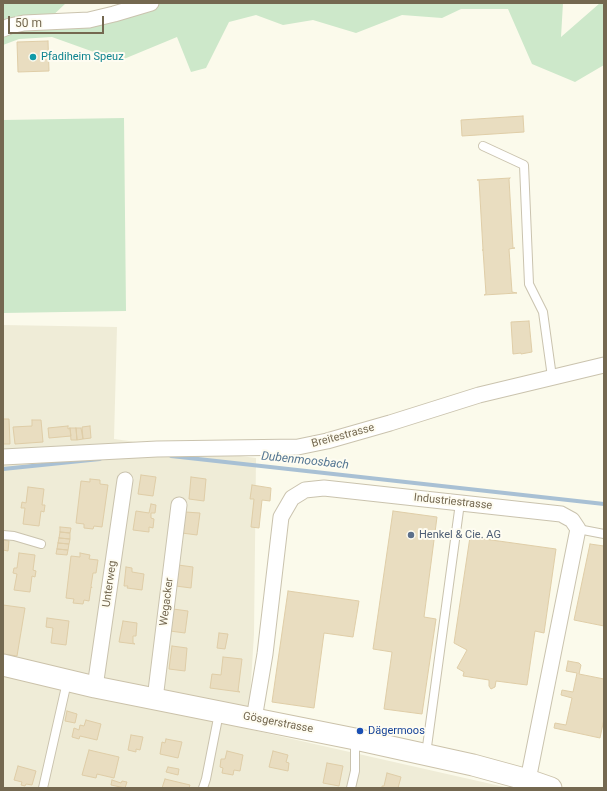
<!DOCTYPE html>
<html>
<head>
<meta charset="utf-8">
<style>
	body { margin:0 }
	#map { position:relative; width:607px; height:791px; overflow:hidden; background:#fbfaeb; font-family:Roboto,sans-serif }
	canvas { display:block }
	.frame { position:absolute; inset:0; border:4px solid #746850; pointer-events:none }
	.scale { position:absolute; left:8px; top:16px; width:96px; height:18px; box-sizing:border-box; border:2px solid #746850; border-top:0; padding-left:5px; font-size:12px; line-height:14px; white-space:nowrap; color:#746850; -webkit-text-stroke:3px #fefcf1; paint-order:stroke }
</style>
</head>
<body>
<div id="map">
<canvas width="607" height="791"></canvas>
<div class="frame"></div>
<div class="scale">50 m</div>
</div>
<script>
const ctx = document.querySelector('canvas').getContext('2d');
ctx.lineJoin = 'round';
function fill(path, color) { ctx.fillStyle = color; ctx.fill(path, 'evenodd'); }
const toPath = rows => new Path2D(rows.map(r => 'M' + r).join(''));
function trace(path, color, width, dash) { ctx.strokeStyle = color; ctx.lineWidth = width; ctx.lineCap = dash ? 'butt' : 'round'; ctx.setLineDash(dash || []); ctx.stroke(path); }
function write(font, color, halo, rows, align = 'center') {
  ctx.font = font + ' Roboto,sans-serif'; ctx.lineWidth = 4; ctx.setLineDash([]); ctx.textBaseline = 'middle'; ctx.strokeStyle = halo; ctx.fillStyle = color; for (const [text, x, y, turn = 0] of rows) {
    ctx.save(); ctx.translate(x, y); ctx.rotate((+turn || 0) * Math.PI / 180); ctx.textAlign = isNaN(turn) ? turn : align; if (halo) ctx.strokeText(text, 0, 0); ctx.fillText(text, 0, 0); ctx.restore();
  }
}
fill(toPath([
	[3,325,117,327,114,439,256,458,254,634,248,729,509,788,3,788]
]), '#efecd7');
fill(toPath([
	[3,3,66,3,47,21,151,3,563,3,561,37,600,3,604,3,604,65,575,82,532,64,508,9,461,9,442,18,402,15,356,33,313,20,283,25,256,15,229,22,206,68,191,72,177,37,119,61,52,37,19,39,3,45],
	[124,118,126,311,3,313,3,120]
]), '#cde8ca');
trace(toPath([
	[171,456,604,504],
	[3,469,100,459]
]), '#a8c0d4', 4);
const building = toPath([
	[48,41,49,71,18,72,17,42,48,41],
	[523,116,524,132,462,136,461,120,523,116],
	[510,178,509,179,513,248,515,248,509,249,512,292,517,293,484,295,486,294,483,250,482,250,483,250,479,180,477,180,510,178],
	[529,321,532,352,521,354,521,353,513,354,511,322,529,321],
	[3,419,9,419,10,444,3,444,3,419],
	[32,420,41,420,43,442,15,444,13,427,32,426,32,420],
	[68,426,68,429,70,428,71,436,49,438,48,428,68,426],
	[90,426,91,438,83,439,82,427,90,426],
	[70,428,76,428,77,440,71,440,70,428],
	[76,428,81,428,83,439,77,440,76,428],
	[141,475,156,477,153,496,138,494,141,475],
	[191,477,206,479,204,501,189,499,191,477],
	[90,479,100,480,100,484,108,485,102,527,94,526,93,529,84,528,84,524,76,523,81,481,90,482,90,479],
	[252,485,271,488,270,501,262,500,259,528,251,527,254,499,250,499,252,485],
	[28,487,44,489,42,505,45,505,44,512,41,511,39,526,23,524,25,508,21,508,22,502,26,503,28,487],
	[151,504,156,505,155,513,151,513,151,518,154,519,153,528,149,527,149,532,133,530,136,511,149,513,151,504],
	[393,511,437,517,424,617,436,619,422,714,384,709,392,652,373,649,393,511],
	[185,512,200,513,197,535,182,533,185,512],
	[60,527,71,528,70,533,60,532,60,527],
	[60,532,70,533,70,539,59,538,60,532],
	[470,537,556,549,544,633,535,631,527,685,496,681,495,687,491,689,489,686,489,680,463,676,464,672,457,668,467,650,454,643,470,537],
	[59,538,70,539,69,544,58,543,59,538],
	[3,540,9,541,8,551,3,550,3,540],
	[58,543,69,544,68,550,57,549,58,543],
	[590,544,604,546,604,626,574,620,590,544],
	[57,549,68,550,67,555,56,554,57,549],
	[19,553,35,555,33,570,36,571,35,577,32,576,30,592,14,590,17,574,13,573,14,568,17,568,19,553],
	[80,553,90,555,89,559,98,560,96,573,93,573,91,586,92,588,91,587,89,601,84,600,83,604,73,603,74,599,66,598,71,556,80,557,80,553],
	[178,565,193,567,191,588,176,586,178,565],
	[126,567,132,568,132,572,144,574,142,590,127,588,128,586,124,586,126,567],
	[288,591,359,601,353,637,324,633,314,708,272,702,288,591],
	[3,605,25,608,17,656,3,654,3,605],
	[173,609,188,611,185,633,170,631,173,609],
	[47,618,69,621,66,645,51,643,53,628,46,627,47,618],
	[123,621,137,623,136,636,133,636,133,643,135,644,119,642,123,621],
	[219,633,228,634,225,649,217,648,219,633],
	[172,646,187,648,185,671,169,669,172,646],
	[223,657,242,659,238,691,240,692,210,688,212,674,221,675,223,657],
	[568,661,579,663,581,665,579,674,604,679,604,719,600,738,554,728,555,723,566,725,572,698,561,695,562,690,573,692,577,673,566,671,568,661],
	[67,711,77,714,75,723,65,721,67,711],
	[86,720,101,724,97,740,80,736,79,739,72,737,74,728,79,730,80,725,84,726,86,720],
	[131,735,143,737,140,750,136,749,136,752,128,750,131,735],
	[166,739,182,742,178,758,160,754,162,742,165,743,166,739],
	[89,750,119,757,114,778,97,774,96,778,82,775,89,750],
	[227,751,243,755,240,771,234,770,233,775,222,773,223,768,220,767,221,759,225,759,227,751],
	[273,751,288,755,286,762,289,763,288,771,269,767,273,751],
	[327,763,343,766,339,786,323,783,327,763],
	[18,766,36,771,32,785,26,784,25,786,21,785,22,782,14,780,18,766],
	[168,767,179,769,178,775,166,772,168,767],
	[387,773,401,777,398,788,382,788,382,786,384,786,387,773],
	[165,779,190,785,189,788,162,788,165,779],
	[112,780,121,783,122,781,127,782,125,788,111,785,112,780]
]);
fill(building, '#e9ddc0');
trace(building, '#dfcda7', 1);
const lane = toPath([
	[483,146,524,165,529,284,543,312,552,377],
	[578,529,604,534],
	[3,535,14,536,41,544],
	[426,754,460,503],
	[43,788,67,682],
	[203,788,206,779,219,713],
	[351,788,355,771,355,739]
]);
const street = toPath([
	[3,29,10,26,24,23,89,20,114,14,151,3],
	[3,457,157,449,298,447,327,441,390,423,479,395,604,365],
	[95,687,125,480],
	[155,699,179,505],
	[254,719,265,654,281,517,292,498,305,490,324,488,561,514,572,520,578,529,528,780]
]);
const secondary = toPath([
	[3,665,95,687,355,739,473,765,528,780,551,788]
]);
trace(lane, '#cac3ae', 10);
trace(street, '#cac3ae', 17);
trace(secondary, '#cbc2aa', 23);
trace(lane, '#fff', 8);
trace(street, '#fff', 15);
trace(secondary, '#fff', 21);
for (const [x, y, r, color] of [
	[33,57,4,"#0f9aa8"],
	[411,535,4,"#5c6f8a"],
	[360,731,4,"#1a4fb4"]
]) { const dot = new Path2D(); dot.arc(x, y, r, 0, 2 * Math.PI); ctx.fillStyle = color; ctx.fill(dot); trace(dot, '#fefcf1', 1.5); }
write('11px', '#0d838f', '#fefcf1', [
	["Pfadiheim Speuz",41,57]
], 'left');
write('11px', '#746850', '#fefcf1', [
	["Breitestrasse",343,436,-15],
	["Industriestrasse",453,502,6],
	["Unterweg",110,584,-82],
	["Wegacker",167,602,-83],
	["Gösgerstrasse",278,723,11]
]);
write('11px', '#4e5e75', '#fefcf1', [
	["Henkel & Cie. AG",419,535]
], 'left');
write('11px', '#164399', '#fefcf1', [
	["Dägermoos",368,731]
], 'left');
write('italic 12px', '#537592', '#fefcf1', [
	["Dubenmoosbach",305,461,6]
]);
</script>
</body>
</html>
